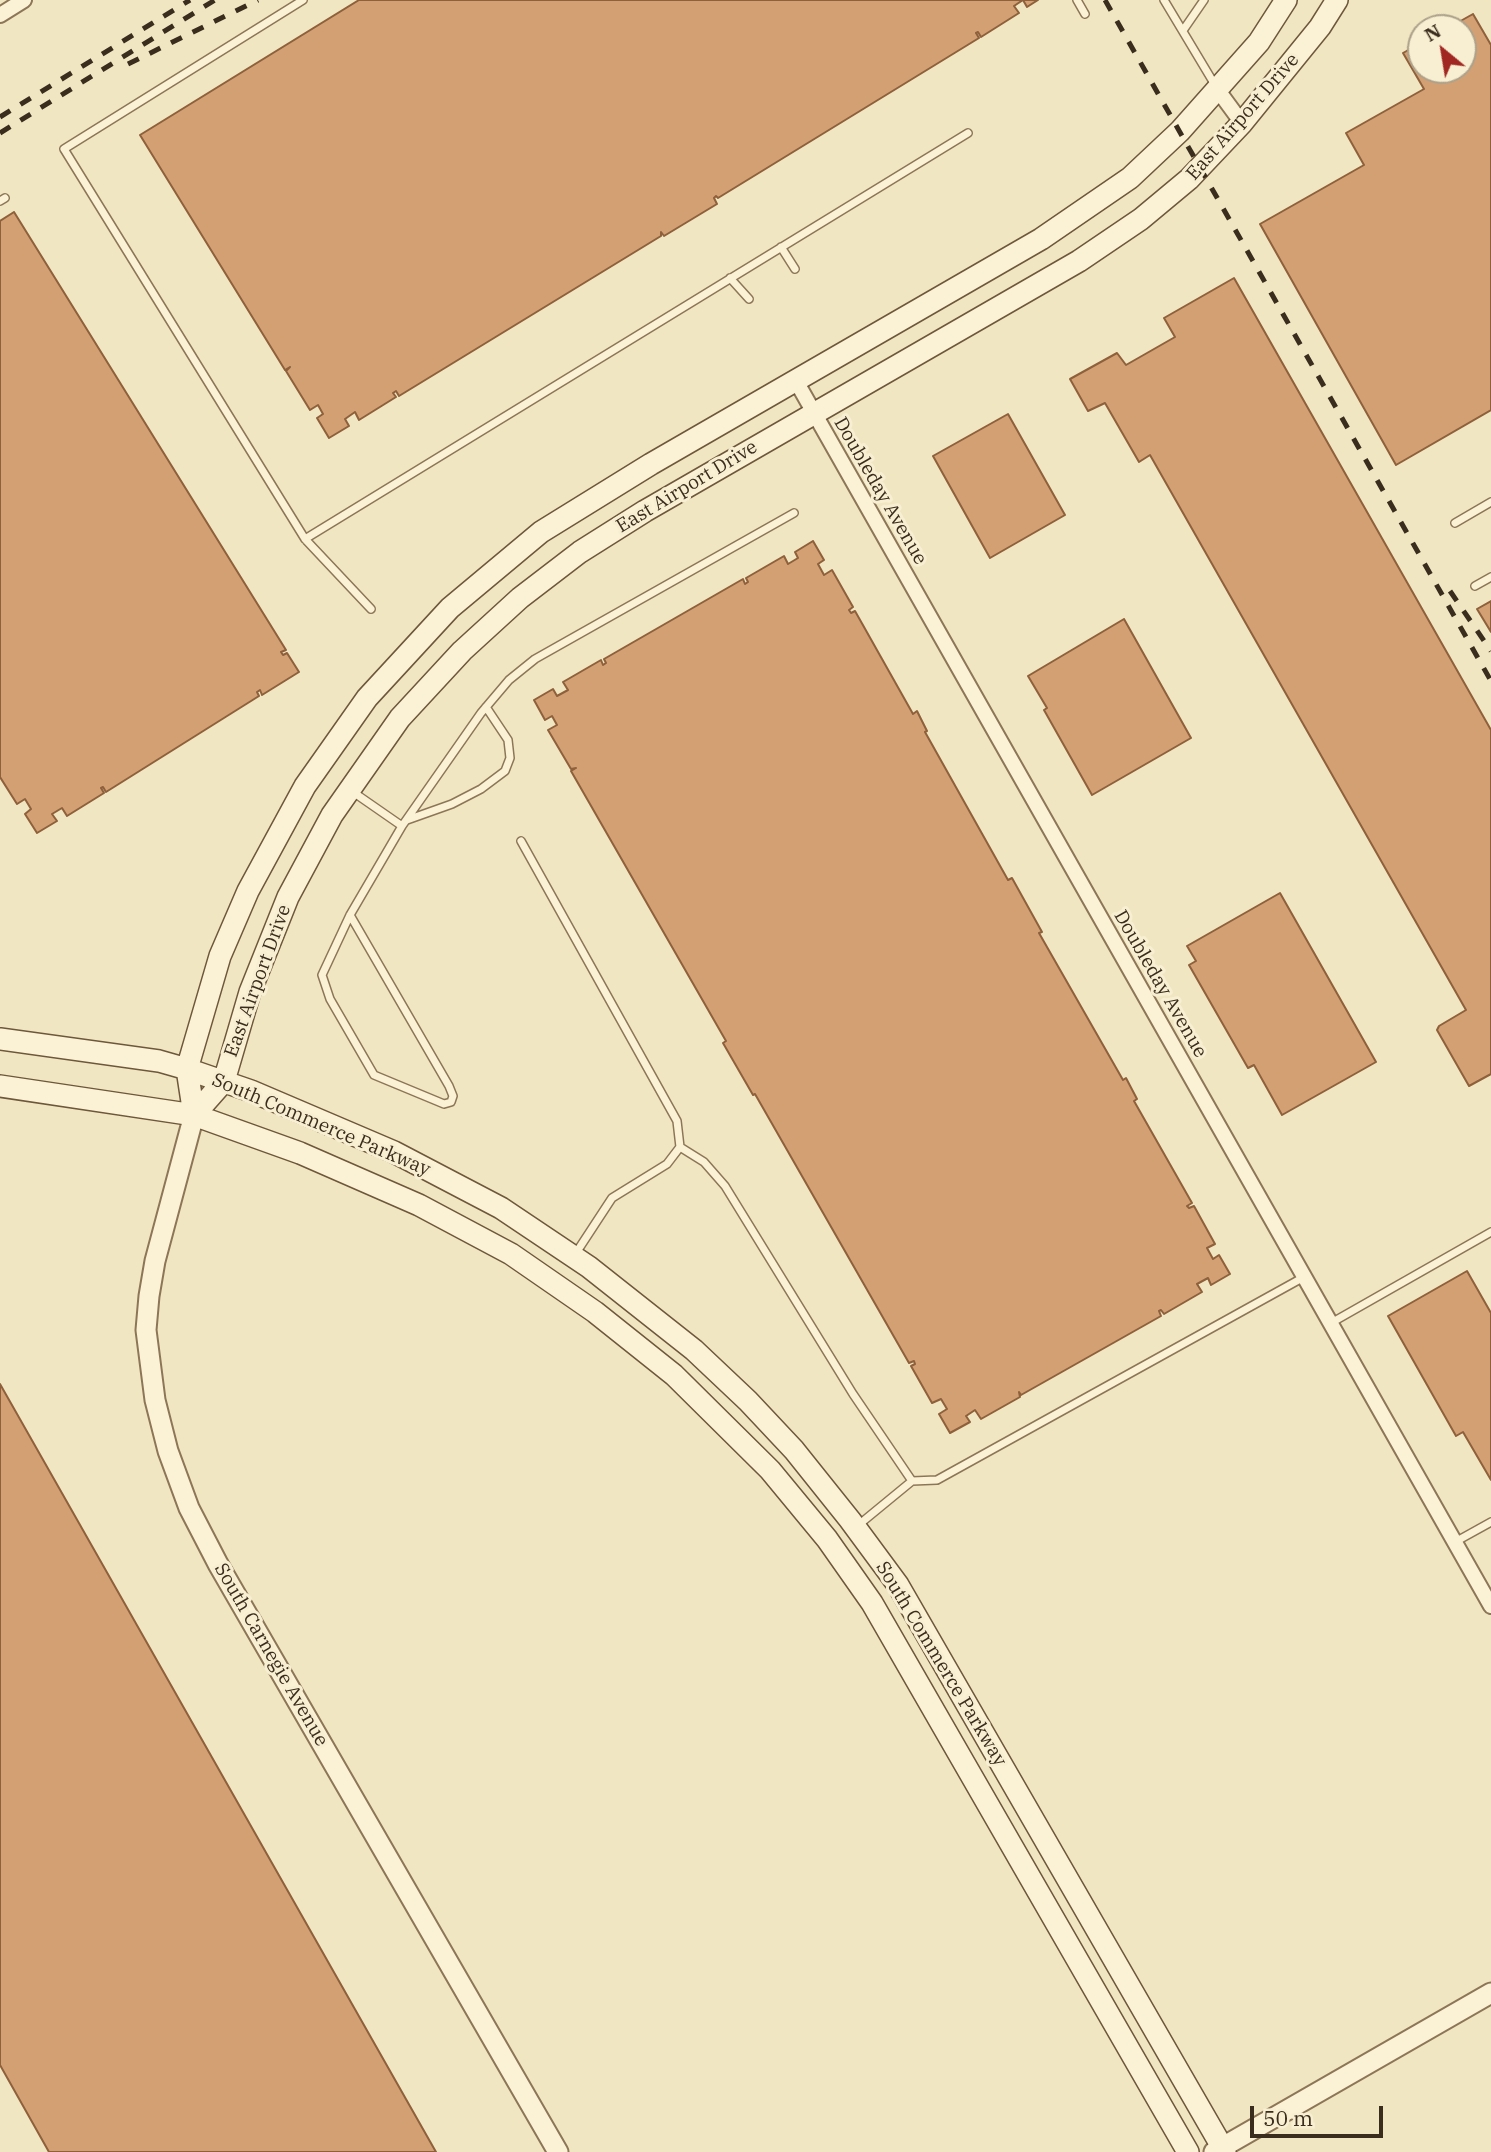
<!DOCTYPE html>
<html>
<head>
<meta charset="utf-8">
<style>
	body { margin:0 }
	#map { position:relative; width:1491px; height:2152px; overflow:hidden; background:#f1e6c2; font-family:"IBM Plex Serif",serif }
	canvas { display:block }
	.north { position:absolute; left:1407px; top:14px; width:70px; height:70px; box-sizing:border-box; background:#f8efd2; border:2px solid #aca18a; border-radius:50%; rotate:330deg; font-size:19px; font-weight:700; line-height:28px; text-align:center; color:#3b2d1d }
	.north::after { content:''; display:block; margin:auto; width:24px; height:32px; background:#a12822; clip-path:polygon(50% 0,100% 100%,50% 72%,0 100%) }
	.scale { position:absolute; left:1250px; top:2106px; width:133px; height:32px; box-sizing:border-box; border:4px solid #3b2d1d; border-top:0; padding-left:9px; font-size:21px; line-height:24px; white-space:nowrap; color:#3b2d1d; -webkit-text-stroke:5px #f8efd2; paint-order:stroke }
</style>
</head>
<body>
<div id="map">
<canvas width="1491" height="2152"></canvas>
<div class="north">N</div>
<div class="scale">50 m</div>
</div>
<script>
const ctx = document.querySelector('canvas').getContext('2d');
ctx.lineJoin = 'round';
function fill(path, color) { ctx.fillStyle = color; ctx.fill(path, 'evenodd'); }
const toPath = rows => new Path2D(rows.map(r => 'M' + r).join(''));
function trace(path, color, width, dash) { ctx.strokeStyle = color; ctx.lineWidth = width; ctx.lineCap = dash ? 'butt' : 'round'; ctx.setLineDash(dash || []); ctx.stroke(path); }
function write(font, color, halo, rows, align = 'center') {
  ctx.font = font + ' "IBM Plex Serif",serif'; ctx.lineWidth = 6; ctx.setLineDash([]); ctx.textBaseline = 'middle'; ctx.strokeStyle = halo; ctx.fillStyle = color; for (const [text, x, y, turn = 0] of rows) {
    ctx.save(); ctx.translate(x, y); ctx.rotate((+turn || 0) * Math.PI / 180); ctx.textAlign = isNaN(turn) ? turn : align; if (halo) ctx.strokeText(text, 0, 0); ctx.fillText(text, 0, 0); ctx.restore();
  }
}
const building = toPath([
	[359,0,1038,0,1027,7,1023,0,1014,6,1019,13,981,37,978,32,976,33,979,38,718,198,716,196,714,198,717,204,664,236,661,232,661,236,399,396,396,391,393,393,396,397,359,420,355,412,345,419,349,426,329,438,317,418,323,414,318,405,310,410,286,371,290,367,285,370,140,135,359,0],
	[1473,14,1491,45,1491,410,1396,465,1260,224,1364,165,1346,133,1424,89,1403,53,1421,43,1421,70,1463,70,1463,28,1448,28,1473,14],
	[14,212,286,650,281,652,283,655,287,653,299,672,262,695,260,690,257,692,259,696,106,792,103,787,101,788,104,793,67,816,62,808,52,814,57,821,37,833,25,814,31,809,25,799,17,804,0,777,0,221,14,212],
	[1234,278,1491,730,1491,1074,1469,1086,1437,1030,1439,1026,1466,1010,1150,455,1139,462,1105,403,1088,411,1070,379,1117,353,1126,365,1175,337,1164,318,1234,278],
	[1008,414,1065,515,990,558,933,456,1008,414],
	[813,541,824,560,818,564,824,575,832,570,853,607,849,610,851,613,855,611,913,714,917,711,927,731,925,732,1008,880,1012,878,1042,932,1039,933,1123,1080,1126,1078,1137,1099,1134,1101,1192,1203,1187,1206,1189,1208,1194,1206,1215,1244,1207,1248,1213,1259,1219,1255,1230,1274,1211,1285,1208,1278,1197,1284,1202,1292,1164,1314,1161,1310,1159,1311,1161,1316,1021,1395,1019,1392,1020,1397,981,1419,975,1410,966,1416,970,1422,950,1433,939,1414,947,1409,941,1399,932,1403,911,1366,915,1364,914,1361,909,1363,755,1094,753,1095,723,1043,726,1041,571,771,576,768,571,769,548,730,557,725,552,716,545,720,534,700,553,689,557,696,568,690,563,682,601,660,603,665,606,663,604,659,743,579,745,584,748,582,746,578,784,556,788,564,798,558,795,552,813,541],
	[1491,601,1491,632,1477,609,1491,601],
	[1124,619,1191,738,1092,795,1044,710,1047,708,1028,676,1124,619],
	[1280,893,1376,1062,1282,1115,1254,1065,1248,1068,1189,965,1196,961,1187,946,1280,893],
	[1467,1271,1491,1313,1491,1480,1463,1432,1456,1436,1388,1316,1467,1271],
	[0,1384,436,2152,49,2152,0,2065,0,1384]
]);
fill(building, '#d3a074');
trace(building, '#8e603b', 2);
const service = toPath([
	[303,0,64,149,305,539,968,133],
	[1077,0,1085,14],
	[1164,0,1215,85],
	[1184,29,1204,0],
	[0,201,5,198],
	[781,247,795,269],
	[730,278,749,299],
	[1455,523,1491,502],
	[305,539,371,609],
	[1475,586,1491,577],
	[353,792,402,826,481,713,509,680,535,659,794,513],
	[407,820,452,804,481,789,505,771,510,758,508,740,486,707],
	[521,841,677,1121,680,1147,667,1164,612,1198,576,1253],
	[350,915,449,1086,453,1096,451,1102,444,1104,374,1075,330,999,322,975,350,915,402,826],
	[680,1147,704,1162,725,1186,853,1394,912,1481],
	[1331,1323,1491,1232],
	[856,1527,912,1481,937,1480,1304,1277],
	[1455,1542,1491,1522]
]);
const minor = toPath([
	[0,15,24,0],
	[1217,89,1242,123],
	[796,381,1491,1606]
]);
const tertiary = toPath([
	[194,1115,155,1261,149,1296,146,1330,155,1400,168,1451,189,1508,218,1564,558,2152],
	[1214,2152,1491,1993]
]);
const secondary = toPath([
	[0,1039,159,1061,187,1069,251,1091,394,1152,501,1208,589,1267,694,1350,748,1401,794,1450,850,1520,898,1585,1225,2152],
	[0,1086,194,1115,300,1153,419,1205,511,1254,595,1312,674,1375,770,1470,827,1539,872,1603,1188,2152],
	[194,1115,224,1081,250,992,288,897,332,815,400,718,462,651,520,598,580,552,645,511,1079,261,1141,219,1189,179,1242,123,1320,27,1337,0],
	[194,1115,187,1069,220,956,248,891,305,786,367,698,450,608,541,532,651,464,1041,239,1130,178,1180,131,1259,42,1286,0]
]);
trace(service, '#8d7657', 10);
trace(minor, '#8d7657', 18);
trace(tertiary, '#8d7657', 23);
trace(secondary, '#6e573a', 24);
trace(service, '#fbf2d6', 7);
trace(minor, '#fbf2d6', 14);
trace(tertiary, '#fbf2d6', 19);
trace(secondary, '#fbf2d6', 21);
trace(toPath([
	[1105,0,1491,681],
	[128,64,258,0],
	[0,117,190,0],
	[0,133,215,0],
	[1450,591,1491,651]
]), '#3b2d1d', 5, [12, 12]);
write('19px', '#3b2d1d', '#f8efd2', [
	["East Airport Drive",1243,117,-49],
	["East Airport Drive",687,487,-31],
	["Doubleday Avenue",880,491,60],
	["East Airport Drive",258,981,-70],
	["Doubleday Avenue",1160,984,60],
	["South Commerce Parkway",321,1125,23],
	["South Carnegie Avenue",271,1655,60],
	["South Commerce Parkway",941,1664,59]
]);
</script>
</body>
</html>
